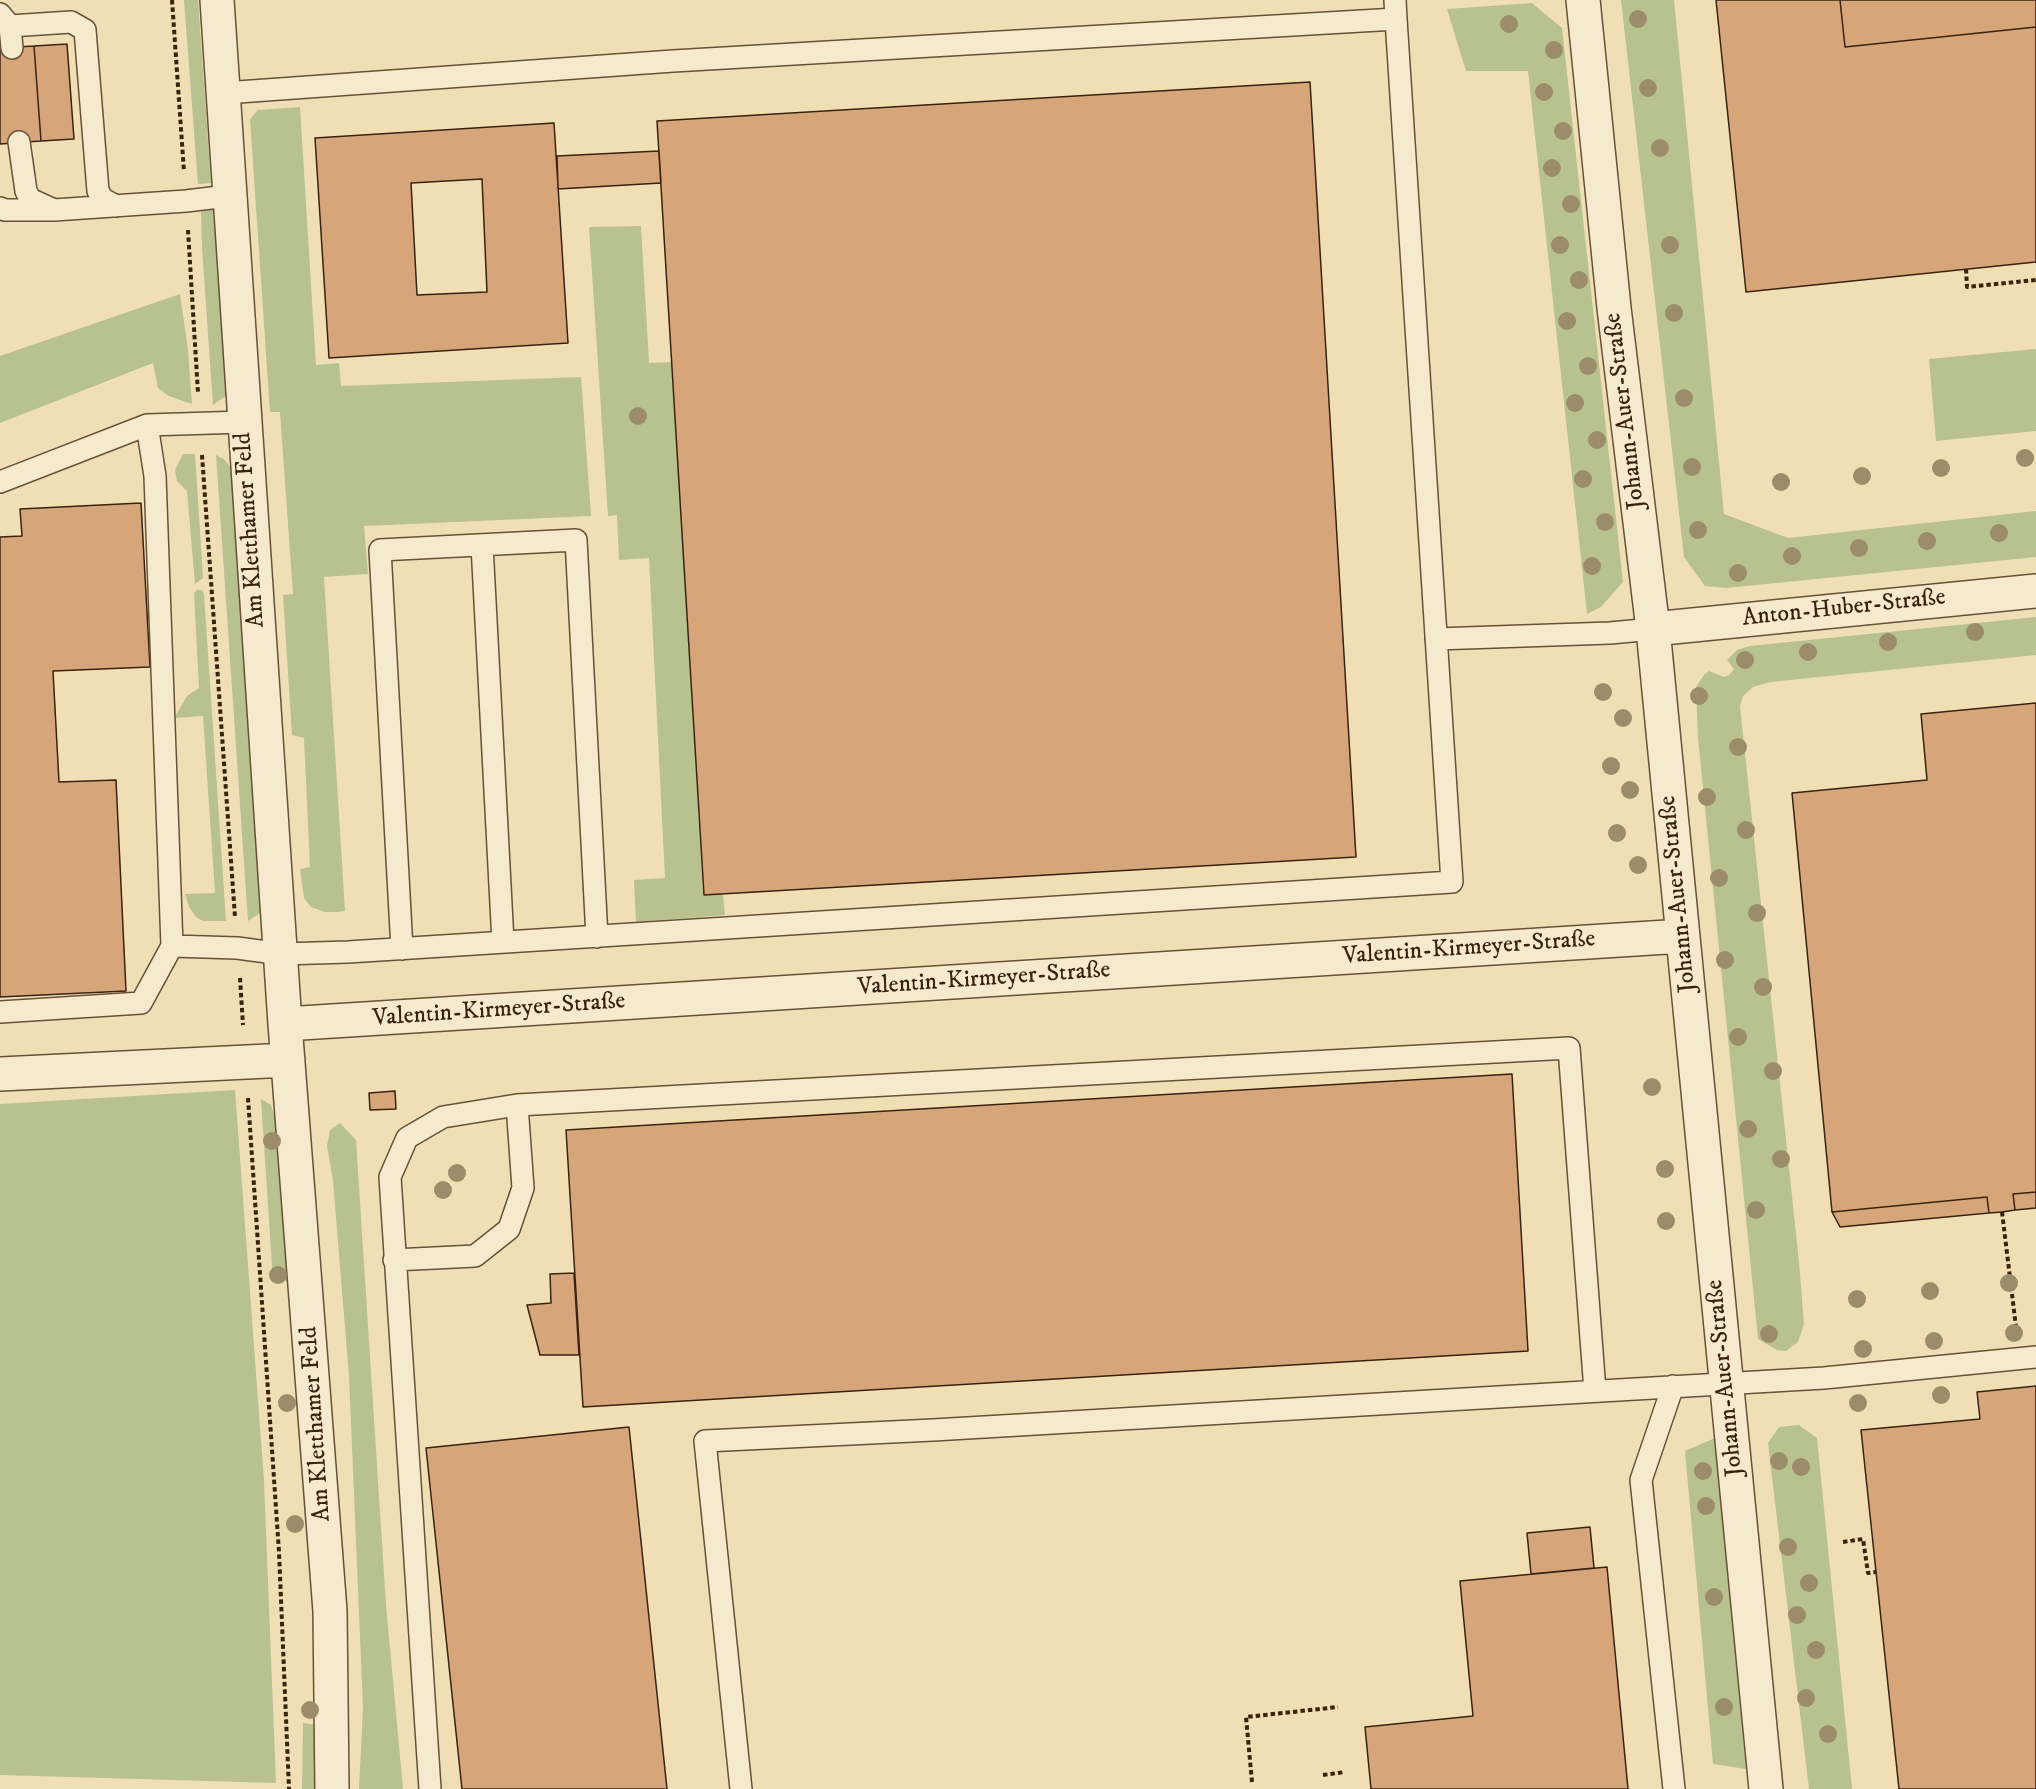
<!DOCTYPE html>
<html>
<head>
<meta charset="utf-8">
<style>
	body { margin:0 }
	canvas { display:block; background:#f0dfb4 }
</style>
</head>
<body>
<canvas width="2036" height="1789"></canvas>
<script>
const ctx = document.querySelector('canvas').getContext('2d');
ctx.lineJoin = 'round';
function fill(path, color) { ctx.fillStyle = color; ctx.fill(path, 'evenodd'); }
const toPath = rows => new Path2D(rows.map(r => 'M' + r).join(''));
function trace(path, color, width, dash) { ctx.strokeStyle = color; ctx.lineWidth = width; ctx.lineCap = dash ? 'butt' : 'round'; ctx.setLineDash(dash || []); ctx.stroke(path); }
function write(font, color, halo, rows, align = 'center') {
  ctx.font = font + ' "IM FELL DW Pica",serif'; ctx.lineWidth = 4.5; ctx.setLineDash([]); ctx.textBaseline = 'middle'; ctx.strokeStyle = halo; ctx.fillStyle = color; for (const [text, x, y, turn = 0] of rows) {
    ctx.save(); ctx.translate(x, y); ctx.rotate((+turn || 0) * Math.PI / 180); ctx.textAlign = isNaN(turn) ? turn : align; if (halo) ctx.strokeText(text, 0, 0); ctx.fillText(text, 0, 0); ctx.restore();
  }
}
fill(toPath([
	[184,0,198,0,211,183,198,184],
	[1621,0,1674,0,1724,514,1788,538,2036,511,2036,557,1726,588,1705,586,1684,557],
	[1532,3,1562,28,1623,582,1601,607,1587,614,1528,71,1466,71,1447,9],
	[300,107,316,365,339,363,341,386,581,377,591,516,364,526,368,574,324,577,345,911,336,912,325,912,311,907,304,898,300,869,310,867,304,738,292,735,283,595,293,594,280,412,270,412,250,119,258,110],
	[213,208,227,395,213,405,202,248,201,211],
	[641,226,649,363,672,362,703,895,723,894,725,915,636,922,634,880,665,878,649,558,619,560,617,515,608,516,589,227],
	[180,294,188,350,192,404,169,396,158,388,153,363,0,423,0,356],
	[2036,349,2036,431,1936,441,1929,359],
	[183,454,195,454,203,578,195,584,187,491,177,481,175,470],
	[216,455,224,459,231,468,255,799,260,913,248,921],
	[197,590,202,590,204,594,226,921,203,921,196,917,189,907,185,894,215,893,203,716,174,718,187,696,199,688,194,593],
	[2036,617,2036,655,1770,682,1753,687,1743,696,1740,706,1799,1262,1804,1324,1798,1342,1786,1351,1777,1350,1758,1339,1698,738,1696,687,1704,675,1709,671,1724,677,1729,675,1734,669,1727,660,1737,650,1750,646],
	[235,1090,264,1481,276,1783,0,1775,0,1104],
	[261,1099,271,1105,277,1126,288,1281,273,1281],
	[340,1123,356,1140,386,1605,403,1789,359,1789,363,1708,349,1376,333,1181,327,1146,330,1130],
	[1799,1425,1817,1438,1852,1789,1809,1789,1768,1443,1779,1427],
	[1715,1438,1746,1769,1713,1764,1685,1451],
	[303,1723,318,1725,317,1789,302,1789]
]), '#b7c28f');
const building = toPath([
	[1716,0,1840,0,1845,47,2036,27,2036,262,1746,292,1716,0],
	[1840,0,2036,0,2036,27,1845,47,1840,0],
	[67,44,74,139,41,141,34,46,67,44],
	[34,46,41,141,0,144,0,48,34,46],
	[1310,82,1356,857,704,895,657,121,1310,82],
	[554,123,568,343,329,358,315,138,554,123],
	[482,179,487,292,417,295,411,183,482,179],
	[659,151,661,183,558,189,557,156,659,151],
	[141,503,150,667,53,671,59,782,116,780,126,991,0,997,0,537,22,536,20,509,141,503],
	[2036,703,2036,1192,2013,1194,2015,1210,2002,1212,1989,1213,1987,1197,1832,1212,1792,793,1927,780,1921,714,2036,703],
	[1512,1074,1528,1351,583,1407,566,1130,1512,1074],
	[395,1091,396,1109,370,1110,369,1093,395,1091],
	[2036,1192,2036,1208,2015,1210,2013,1194,2036,1192],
	[1987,1197,1989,1213,1840,1227,1832,1212,1987,1197],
	[574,1273,579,1355,540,1355,527,1305,551,1303,550,1274,574,1273],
	[2036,1386,2036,1789,1899,1789,1861,1430,1980,1419,1977,1392,2036,1386],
	[629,1427,667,1789,462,1789,426,1448,629,1427],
	[1590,1527,1594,1568,1531,1574,1527,1533,1590,1527],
	[1607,1567,1628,1789,1371,1789,1365,1727,1473,1716,1460,1581,1607,1567]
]);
fill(building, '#d6a67a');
trace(building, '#39220e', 1.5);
const service = toPath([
	[0,14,10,26,12,48],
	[10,26,71,22,85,30,98,191,103,199,116,206],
	[224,93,673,61,1396,19,1395,0],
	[19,142,26,191,30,199,54,210,186,201,228,196],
	[0,208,5,210,50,210],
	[147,425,155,476,172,946],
	[0,482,147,425,244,422],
	[482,545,503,942],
	[1436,639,1610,633,1653,629],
	[402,949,380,550,576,540,597,937],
	[0,1012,141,1003,172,946,237,948,282,954,348,952,1452,882,1396,19],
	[394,1260,475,1256,509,1229,523,1188,517,1105],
	[1673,1386,1641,1480,1674,1789],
	[430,1789,390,1177,407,1138,443,1117,517,1105,1569,1048,1595,1391],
	[741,1789,705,1441,933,1430,1824,1378,2036,1357]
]);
const minor = toPath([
	[217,0,285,1024,330,1611,332,1789],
	[1583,0,1614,308,1653,629,1766,1789],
	[1653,629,2036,591],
	[285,1024,1683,936],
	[0,1074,288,1060]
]);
trace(service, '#675138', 24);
trace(minor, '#675138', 36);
trace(toPath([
	[172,0,184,172],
	[188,230,198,393],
	[1966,269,1967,287,2036,280],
	[202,455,235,917],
	[240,978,243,1025],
	[248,1098,279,1552,289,1789],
	[2002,1212,2016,1327],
	[1843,1542,1863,1539,1868,1573,1876,1572],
	[1323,1775,1345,1772],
	[1252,1782,1246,1717,1338,1707]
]), '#39220e', 4, [4.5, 3]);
trace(service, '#f5eace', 21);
trace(minor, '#f5eace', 33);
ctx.fillStyle = '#9c8d6a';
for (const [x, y] of [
	[1638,19],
	[1509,24],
	[1554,50],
	[1648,88],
	[1544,92],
	[1563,131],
	[1660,148],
	[1552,168],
	[1571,204],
	[1560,245],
	[1670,245],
	[1579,280],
	[1674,313],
	[1567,321],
	[1588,366],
	[1684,398],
	[1575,403],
	[638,416],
	[1597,440],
	[2025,458],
	[1692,467],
	[1941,468],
	[1862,476],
	[1583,479],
	[1781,482],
	[1605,522],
	[1698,530],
	[1999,533],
	[1927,541],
	[1859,548],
	[1792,556],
	[1592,566],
	[1738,573],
	[1975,632],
	[1888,642],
	[1808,652],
	[1745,660],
	[1603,692],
	[1699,696],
	[1623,718],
	[1738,747],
	[1611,766],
	[1630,790],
	[1707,797],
	[1746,830],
	[1617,833],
	[1638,865],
	[1719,878],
	[1757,913],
	[1725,960],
	[1763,987],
	[1738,1037],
	[1773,1071],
	[1652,1087],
	[1748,1129],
	[272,1141],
	[1781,1159],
	[1665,1169],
	[457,1173],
	[443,1190],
	[1756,1210],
	[1666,1221],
	[278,1275],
	[2009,1283],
	[1930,1291],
	[1857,1299],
	[2014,1333],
	[1769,1334],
	[1934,1341],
	[1863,1349],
	[1941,1395],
	[287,1403],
	[1858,1403],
	[1779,1461],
	[1801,1467],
	[1703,1471],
	[1706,1506],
	[295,1524],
	[1788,1547],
	[1809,1583],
	[1714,1597],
	[1797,1615],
	[1816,1650],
	[1806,1698],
	[1724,1707],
	[310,1710],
	[1828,1734]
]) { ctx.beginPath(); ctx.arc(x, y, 9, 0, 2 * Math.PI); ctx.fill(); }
write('24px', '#39220e', '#f5eace', [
	["Johann-Auer-Straße",1626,411,-97],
	["Am Kletthamer Feld",251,530,-94],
	["Anton-Huber-Straße",1844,609,-6],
	["Johann-Auer-Straße",1679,894,-96],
	["Valentin-Kirmeyer-Straße",1469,949,-4],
	["Valentin-Kirmeyer-Straße",984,980,-4],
	["Valentin-Kirmeyer-Straße",499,1011,-4],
	["Johann-Auer-Straße",1726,1378,-96],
	["Am Kletthamer Feld",317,1424,-94]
]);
</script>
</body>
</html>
